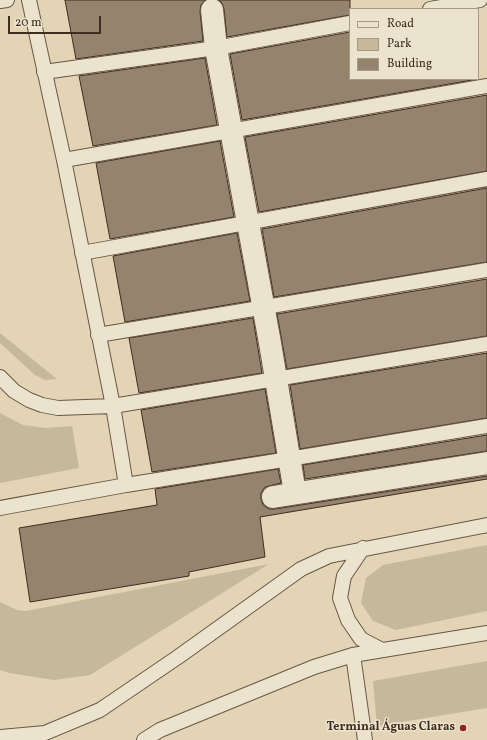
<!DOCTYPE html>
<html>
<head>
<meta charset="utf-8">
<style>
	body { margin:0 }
	#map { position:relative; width:487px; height:740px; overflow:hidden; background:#e2d4b4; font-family:Vollkorn,serif }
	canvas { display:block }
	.legend { position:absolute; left:349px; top:8px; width:130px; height:72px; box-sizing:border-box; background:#ece3ce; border:1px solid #a79a88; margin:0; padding:5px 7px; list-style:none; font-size:12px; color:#3f2d20 }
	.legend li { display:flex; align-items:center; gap:8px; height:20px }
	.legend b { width:20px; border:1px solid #a79a88 }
	.scale { position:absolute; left:8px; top:16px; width:93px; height:18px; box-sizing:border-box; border:2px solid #3f2d20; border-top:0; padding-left:5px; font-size:12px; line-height:14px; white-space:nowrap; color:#3f2d20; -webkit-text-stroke:3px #ece3ce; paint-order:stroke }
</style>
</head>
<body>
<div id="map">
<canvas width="487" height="740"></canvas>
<ul class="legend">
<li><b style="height:5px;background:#ece3ce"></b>Road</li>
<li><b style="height:11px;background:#c6b89b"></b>Park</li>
<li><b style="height:11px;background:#94846d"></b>Building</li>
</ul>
<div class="scale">20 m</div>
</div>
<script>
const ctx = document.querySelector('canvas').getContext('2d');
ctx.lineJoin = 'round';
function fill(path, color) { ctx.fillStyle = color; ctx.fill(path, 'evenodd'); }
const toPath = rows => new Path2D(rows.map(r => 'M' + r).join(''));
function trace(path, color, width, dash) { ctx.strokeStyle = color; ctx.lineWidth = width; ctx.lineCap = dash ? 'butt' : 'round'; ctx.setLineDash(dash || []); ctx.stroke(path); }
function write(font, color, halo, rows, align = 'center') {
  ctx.font = font + ' Vollkorn,serif'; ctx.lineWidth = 3; ctx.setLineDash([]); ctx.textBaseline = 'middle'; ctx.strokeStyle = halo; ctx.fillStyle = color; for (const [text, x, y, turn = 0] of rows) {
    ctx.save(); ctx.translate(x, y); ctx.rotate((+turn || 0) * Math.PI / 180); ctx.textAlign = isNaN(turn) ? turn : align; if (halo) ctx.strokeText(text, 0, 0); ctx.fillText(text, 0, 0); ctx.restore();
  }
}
fill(toPath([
	[0,333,57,379,45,380,35,375,0,343],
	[0,413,23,425,45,428,72,426,79,468,0,483],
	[487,545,487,611,396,630,373,621,361,603,366,578,383,565],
	[269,564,90,675,54,680,9,673,0,670,0,602,17,610,26,611],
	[487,661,487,708,377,726,373,681]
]), '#c6b89b');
const building = toPath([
	[65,0,205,0,201,5,200,11,203,41,76,59,65,0],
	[219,0,350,0,350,15,227,37,224,9,222,3,219,0],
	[350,32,350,79,478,79,242,120,230,54,350,32],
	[205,58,217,125,93,146,79,76,205,58],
	[487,95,487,171,259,212,245,137,487,95],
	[220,141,234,217,110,239,96,163,220,141],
	[487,188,487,262,274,297,262,229,487,188],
	[237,233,250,301,125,322,113,256,237,233],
	[487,279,487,336,287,369,277,314,487,279],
	[253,318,262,373,139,393,129,338,253,318],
	[487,353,487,418,300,449,290,385,487,353],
	[265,389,276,453,152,472,141,410,265,389],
	[487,435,487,451,305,479,303,465,487,435],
	[278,469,281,483,265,487,261,493,261,499,263,505,269,509,275,509,487,476,487,479,260,517,265,557,189,572,189,576,30,602,19,528,157,505,155,489,278,469]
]);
fill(building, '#94846d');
trace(building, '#3f2d20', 1);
const lane = toPath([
	[29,0,64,160,113,406,126,485],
	[0,1,7,0],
	[430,9,480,0],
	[44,72,216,48,350,23],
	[64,160,487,86],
	[82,253,487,179],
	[98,335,487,270],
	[0,377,14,391,29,400,42,405,58,408,113,406,487,344],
	[0,508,126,485,289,459,487,426],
	[363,548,344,576,340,598,348,620,361,639,382,650],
	[353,655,365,740],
	[0,737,45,733,100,710,178,657,301,569,329,556,487,525],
	[144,740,160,730,314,667,353,655,487,633]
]);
const street = toPath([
	[212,10,216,48,270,343,295,493],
	[273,497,487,463]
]);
trace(lane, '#685745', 16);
trace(street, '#685745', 24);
trace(lane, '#ece3ce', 14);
trace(street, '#ece3ce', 22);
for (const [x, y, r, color] of [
	[463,728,4,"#8f2418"]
]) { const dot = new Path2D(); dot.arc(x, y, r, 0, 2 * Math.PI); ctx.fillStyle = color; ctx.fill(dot); trace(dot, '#ece3ce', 1.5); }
write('bold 12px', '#3f2d20', '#ece3ce', [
	["Terminal Águas Claras",455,728]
], 'right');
</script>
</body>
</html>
